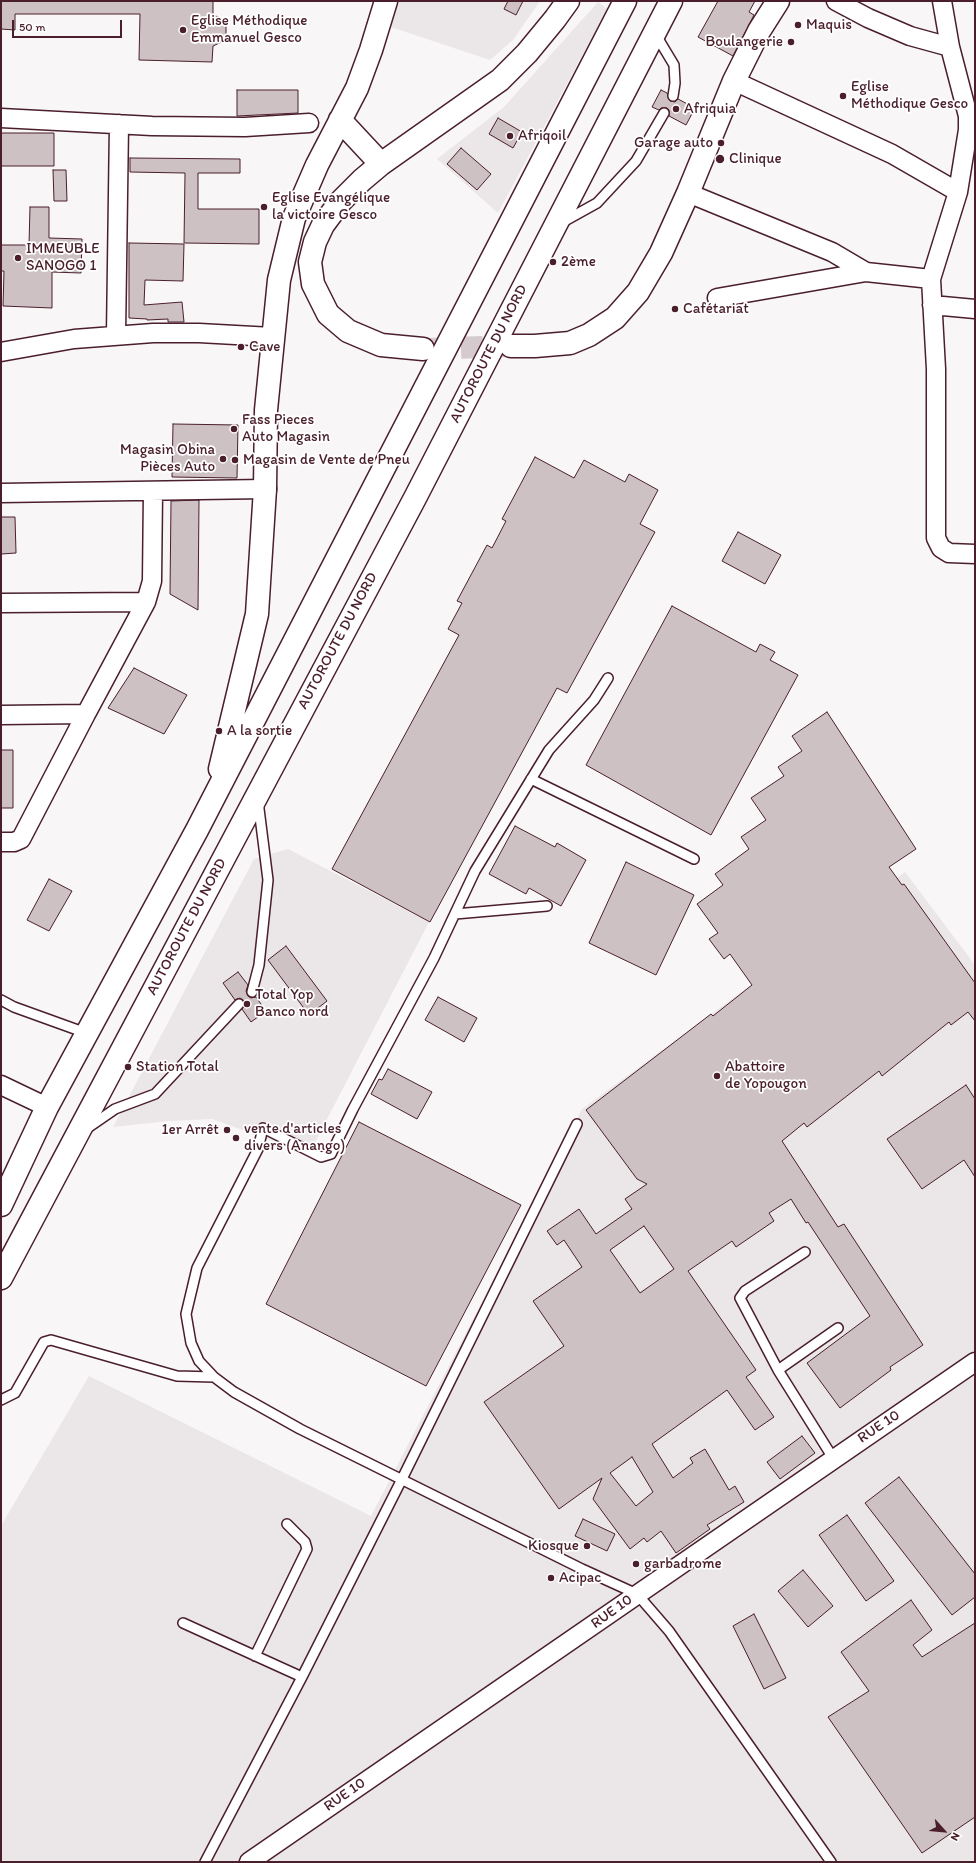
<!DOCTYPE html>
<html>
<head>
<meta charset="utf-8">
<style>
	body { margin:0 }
	#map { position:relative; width:976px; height:1863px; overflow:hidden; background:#f8f6f7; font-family:Itim,sans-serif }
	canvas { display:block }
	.frame { position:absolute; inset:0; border:2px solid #4a1f2b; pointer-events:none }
	.north { position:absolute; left:924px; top:1811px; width:40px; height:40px; -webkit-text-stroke:3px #fff; paint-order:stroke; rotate:117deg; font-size:11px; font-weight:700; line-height:16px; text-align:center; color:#4a1f2b }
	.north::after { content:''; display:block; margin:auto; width:14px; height:18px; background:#4a1f2b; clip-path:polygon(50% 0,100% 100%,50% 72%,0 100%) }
	.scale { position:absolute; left:12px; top:20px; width:110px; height:18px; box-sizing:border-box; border:2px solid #4a1f2b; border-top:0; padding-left:5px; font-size:12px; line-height:14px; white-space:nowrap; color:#4a1f2b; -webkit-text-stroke:3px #fff; paint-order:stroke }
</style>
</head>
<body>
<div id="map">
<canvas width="976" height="1863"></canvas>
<div class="frame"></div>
<div class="north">N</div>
<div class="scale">50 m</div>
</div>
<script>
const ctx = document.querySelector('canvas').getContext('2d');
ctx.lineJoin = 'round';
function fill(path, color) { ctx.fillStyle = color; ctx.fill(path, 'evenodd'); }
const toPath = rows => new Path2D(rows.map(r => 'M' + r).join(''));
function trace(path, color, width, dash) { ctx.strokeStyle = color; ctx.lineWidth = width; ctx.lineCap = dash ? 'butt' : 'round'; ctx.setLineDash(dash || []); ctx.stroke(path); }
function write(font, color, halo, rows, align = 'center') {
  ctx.font = font + ' Itim,sans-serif'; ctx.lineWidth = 3.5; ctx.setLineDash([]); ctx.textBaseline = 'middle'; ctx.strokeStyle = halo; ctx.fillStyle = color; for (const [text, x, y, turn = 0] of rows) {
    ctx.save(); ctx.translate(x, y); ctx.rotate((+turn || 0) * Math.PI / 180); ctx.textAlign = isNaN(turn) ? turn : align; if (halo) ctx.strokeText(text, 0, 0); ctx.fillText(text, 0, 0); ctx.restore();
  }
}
fill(toPath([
	[393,1,540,1,513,40,490,60,388,26],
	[598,2,607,9,498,213,437,159,504,107],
	[288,849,429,922,309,1154,212,1119,169,1121,113,1127,254,859],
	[905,872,975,965,975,1862,1,1862,1,1526,89,1376,371,1516,582,1109]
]), '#ebe6e8');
const building = toPath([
	[1,1,213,1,213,15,226,20,226,40,213,46,212,62,139,60,140,14,15,14,15,30,1,29,1,1],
	[508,1,523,1,516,15,504,9,508,1],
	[718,1,755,1,749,12,754,15,733,56,698,37,718,1],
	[237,90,298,90,298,113,237,116,237,90],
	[661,90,667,93,670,101,675,102,678,99,695,108,686,125,669,116,669,110,667,108,661,108,659,110,652,107,661,90],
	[498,118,522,132,513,148,489,134,498,118],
	[1,133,54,133,54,166,1,166,1,133],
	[461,148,491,174,477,190,447,164,461,148],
	[130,158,240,159,240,173,198,173,198,209,259,209,259,244,184,243,185,173,130,172,130,158],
	[53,170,66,170,67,201,54,201,53,170],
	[30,207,49,207,49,238,82,239,81,273,52,272,52,308,3,306,4,271,1,271,1,245,29,245,30,207],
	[129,243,184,244,183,281,145,280,144,305,182,302,184,322,168,322,168,319,147,320,147,319,129,318,129,243],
	[173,424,238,425,237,478,172,477,173,424],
	[535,457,574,478,584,460,625,482,629,474,658,490,640,524,655,532,567,693,557,688,430,922,332,869,459,635,448,629,462,603,457,601,487,545,492,548,506,521,502,519,535,457],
	[199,500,198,610,170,594,171,501,199,500],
	[1,517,15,517,16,553,1,554,1,517],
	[738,532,781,555,765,584,722,561,738,532],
	[672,606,756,652,760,644,775,652,770,660,798,675,711,835,586,765,672,606],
	[134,668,187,695,164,734,108,708,134,668],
	[827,712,916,849,889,867,902,885,904,884,975,983,975,1021,968,1012,951,1025,949,1022,882,1076,879,1071,807,1127,804,1123,782,1141,838,1227,844,1224,923,1345,890,1367,891,1370,840,1408,807,1363,870,1316,808,1222,806,1223,791,1199,769,1213,774,1221,736,1247,732,1241,688,1271,756,1370,746,1377,774,1417,755,1430,727,1390,652,1444,673,1478,693,1463,690,1458,705,1449,729,1490,735,1486,744,1502,707,1525,710,1529,676,1553,661,1531,647,1542,644,1538,630,1549,593,1499,602,1478,559,1509,484,1402,564,1346,533,1301,582,1267,564,1240,557,1245,547,1231,579,1209,596,1234,632,1209,625,1199,647,1184,637,1179,586,1110,711,1014,713,1016,752,985,730,954,724,959,709,939,718,933,697,904,723,885,715,874,749,849,741,837,766,820,751,798,784,776,778,767,802,751,792,736,827,712],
	[644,1226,674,1269,640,1293,610,1250,644,1226],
	[632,1457,653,1492,636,1506,610,1473,632,1457],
	[1,750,13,750,13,808,1,808,1,750],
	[515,826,555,847,557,843,586,860,561,906,529,888,526,894,489,874,515,826],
	[626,862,694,895,656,975,589,943,626,862],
	[49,879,72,891,49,931,27,920,49,879],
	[286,946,327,1001,309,1015,268,960,286,946],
	[238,972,248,985,246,991,248,996,251,998,256,997,266,1011,251,1022,242,1009,245,1005,243,1000,240,998,235,1000,223,983,238,972],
	[438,997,477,1018,464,1042,425,1020,438,997],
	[388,1069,432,1092,417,1119,371,1094,379,1079,382,1080,388,1069],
	[966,1085,975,1099,975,1177,964,1160,922,1189,887,1139,966,1085],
	[359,1122,521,1205,426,1386,266,1304,359,1122],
	[802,1436,815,1453,780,1479,767,1462,802,1436],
	[899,1477,975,1574,975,1597,952,1615,865,1503,899,1477],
	[847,1515,894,1581,866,1601,819,1535,847,1515],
	[583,1519,615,1534,607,1551,575,1536,583,1519],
	[803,1570,833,1606,808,1627,778,1591,803,1570],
	[911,1600,932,1630,913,1645,922,1657,975,1623,975,1817,922,1853,828,1717,869,1691,841,1652,911,1600],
	[754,1614,786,1678,764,1689,733,1626,754,1614]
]);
fill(building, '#cdc1c4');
trace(building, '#4a1f2b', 1);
trace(toPath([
	[428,349,510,346]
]), '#d5cbce', 22, [22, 11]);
const service = toPath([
	[656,35,674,65,675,83,673,96],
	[561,223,597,203,636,161,664,113],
	[608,678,594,700,549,750,475,871,434,958,353,1109,331,1154,321,1157,263,1128,258,1149,197,1268,186,1314,191,1343,199,1361,214,1377,234,1392,300,1429,582,1569,637,1594,669,1631,831,1862],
	[531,779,694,859],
	[455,914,547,906],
	[252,992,259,965,268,880,258,801],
	[1,1000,14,1007,86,1033],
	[86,1129,115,1109,155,1094,239,1004],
	[805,1252,745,1291,740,1298,778,1370,833,1458],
	[778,1370,838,1328],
	[1,1400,15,1393,44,1342,51,1340,177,1376,214,1377],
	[183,1623,302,1677],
	[255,1656,307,1549,305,1542,287,1524],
	[205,1862,302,1677,402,1479,577,1124]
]);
const minor = toPath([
	[836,1,868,18,910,36,950,47],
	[942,1,950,47,968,116,968,130,958,192,931,279,936,369,936,538,941,548,949,553,975,554],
	[734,81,892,154,958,192],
	[1,118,152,126,245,127,309,123],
	[688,193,832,252,866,272],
	[717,298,866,272,931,279],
	[932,305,975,309],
	[116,335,119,124],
	[1,352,74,339,153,333,199,333,272,337],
	[1,493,265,489],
	[1,603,146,602],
	[86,714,146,602,152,581,153,491],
	[1,715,86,714,21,839,14,842,1,842],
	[1,1085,47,1107],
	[249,1862,975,1362]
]);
const primary = toPath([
	[340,120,381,164],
	[511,346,535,346,570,343,589,335,615,318,638,292,661,253,688,193,734,81,759,31,778,1],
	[423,349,381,345,348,331,328,314,313,284,310,262,315,242,323,225,340,202,362,180,381,164,500,80,527,53,555,19,568,1],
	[265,489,266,410,279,280,294,218,317,165,357,88,371,50,386,1]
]);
const motorway = toPath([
	[220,769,257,614,265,489],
	[1,1205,47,1107,197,830,625,1],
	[1,1278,415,498,671,1]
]);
trace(service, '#4a1f2b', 12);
trace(minor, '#4a1f2b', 21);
trace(primary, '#4a1f2b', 25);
trace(motorway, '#4a1f2b', 25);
trace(service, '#fff', 9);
trace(minor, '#fff', 18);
trace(primary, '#fff', 22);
trace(motorway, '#fff', 22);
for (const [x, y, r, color] of [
	[798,25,4,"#4a1f2b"],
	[183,30,4,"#4a1f2b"],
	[791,42,4,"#4a1f2b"],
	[843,96,4,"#4a1f2b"],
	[676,109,4,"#4a1f2b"],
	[510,136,4,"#4a1f2b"],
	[721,143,4,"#4a1f2b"],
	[720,159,5,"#4a1f2b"],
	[264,207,4,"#4a1f2b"],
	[18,258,4,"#4a1f2b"],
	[553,262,4,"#4a1f2b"],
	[675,309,4,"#4a1f2b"],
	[241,347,4,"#4a1f2b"],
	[234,429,4,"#4a1f2b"],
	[223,459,4,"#4a1f2b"],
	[235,460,4,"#4a1f2b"],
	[219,731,4,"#4a1f2b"],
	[247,1004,4,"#4a1f2b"],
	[128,1067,4,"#4a1f2b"],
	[717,1076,4,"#4a1f2b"],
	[227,1130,4,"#4a1f2b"],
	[236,1138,4,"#4a1f2b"],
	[587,1546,4,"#4a1f2b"],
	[636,1564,4,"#4a1f2b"],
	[551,1578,4,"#4a1f2b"]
]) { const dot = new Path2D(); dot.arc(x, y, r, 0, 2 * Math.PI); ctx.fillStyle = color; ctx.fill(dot); trace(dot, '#fff', 1.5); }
write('15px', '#4a1f2b', '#fff', [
	["Eglise Méthodique",191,21],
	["Emmanuel Gesco",191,38],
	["Maquis",806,25],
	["Boulangerie",783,42,"right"],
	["Eglise",851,87],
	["Méthodique Gesco",851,104],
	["Afriquia",684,109],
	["Afriqoil",518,136],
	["Garage auto",713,143,"right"],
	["Clinique",729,159],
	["Eglise Evangélique",272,198],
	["la victoire Gesco",272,215],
	["IMMEUBLE",26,249],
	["SANOGO 1",26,266],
	["2ème",561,262],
	["Cafétariat",683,309],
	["Cave",249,347],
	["Fass Pieces",242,420],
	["Auto Magasin",242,437],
	["Magasin Obina",215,450,"right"],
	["Pièces Auto",215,467,"right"],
	["Magasin de Vente de Pneu",243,460],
	["A la sortie",227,731],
	["Total Yop",255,995],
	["Banco nord",255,1012],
	["Station Total",136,1067],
	["Abattoire",725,1067],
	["de Yopougon",725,1084],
	["vente d'articles",244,1129],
	["divers (Anango)",244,1146],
	["1er Arrêt",219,1130,"right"],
	["Kiosque",579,1546,"right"],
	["garbadrome",644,1564],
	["Acipac",559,1578]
], 'left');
write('15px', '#4a1f2b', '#fff', [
	["AUTOROUTE DU NORD",489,354,-63],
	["AUTOROUTE DU NORD",338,641,-62],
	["AUTOROUTE DU NORD",187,927,-62],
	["RUE 10",879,1427,-34],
	["RUE 10",612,1612,-36],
	["RUE 10",345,1795,-35]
]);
</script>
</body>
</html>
